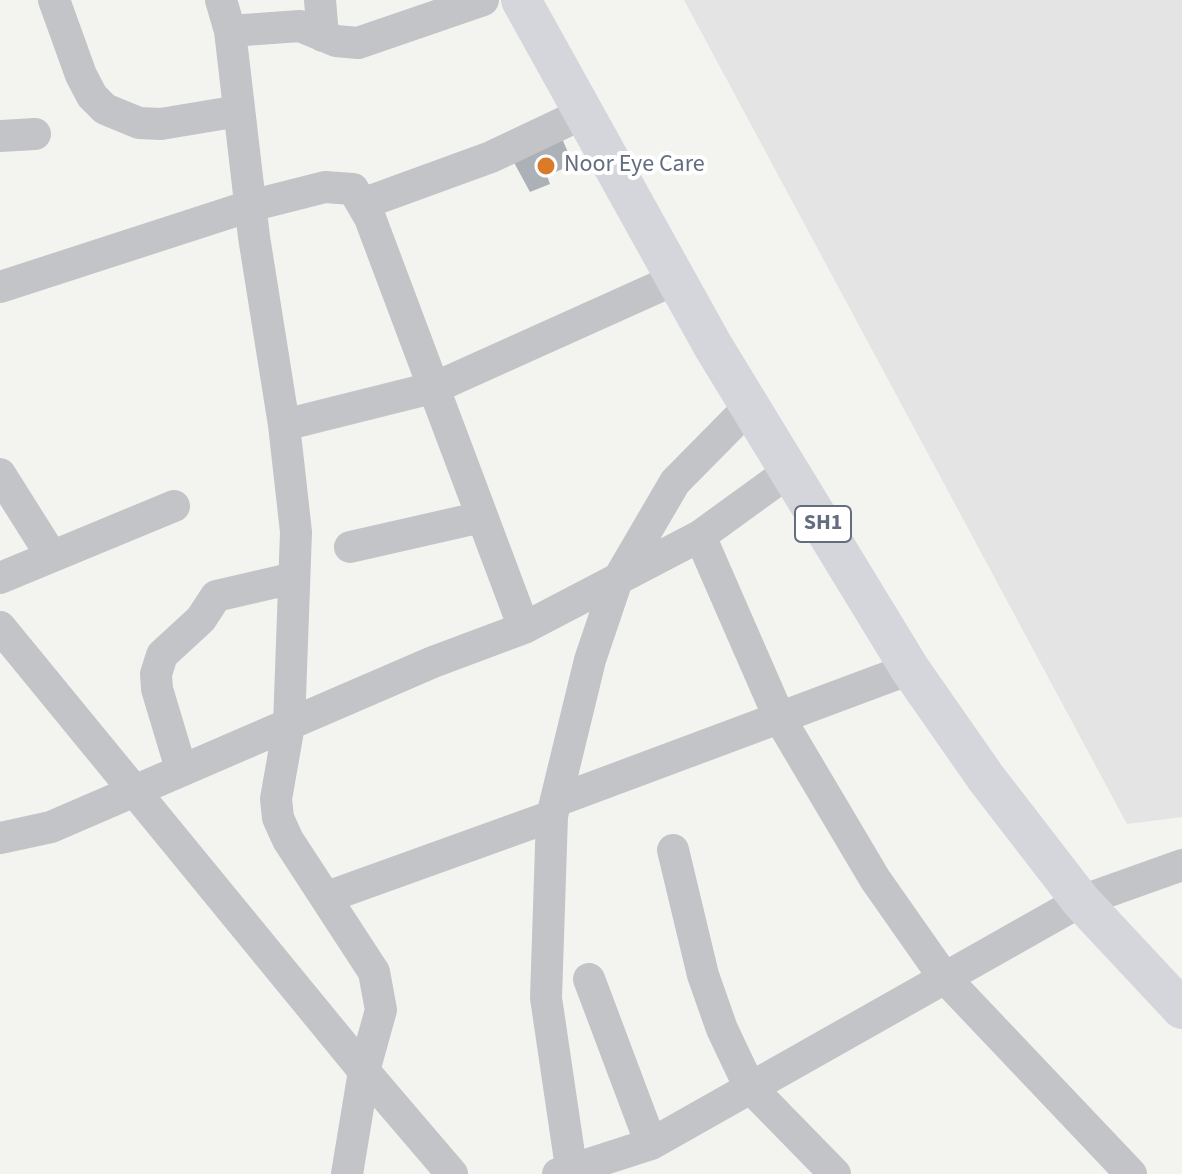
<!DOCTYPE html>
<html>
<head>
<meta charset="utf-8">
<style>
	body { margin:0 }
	canvas { display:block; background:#f3f4f0 }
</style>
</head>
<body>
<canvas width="1182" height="1174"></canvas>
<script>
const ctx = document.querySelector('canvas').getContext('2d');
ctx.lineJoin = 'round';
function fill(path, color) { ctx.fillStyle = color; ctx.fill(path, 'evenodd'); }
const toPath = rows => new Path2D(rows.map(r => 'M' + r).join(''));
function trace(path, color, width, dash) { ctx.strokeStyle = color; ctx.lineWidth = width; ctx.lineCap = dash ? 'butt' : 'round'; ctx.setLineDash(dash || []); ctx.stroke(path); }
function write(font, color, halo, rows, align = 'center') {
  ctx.font = font + ' "Source Sans 3",sans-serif'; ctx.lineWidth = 8; ctx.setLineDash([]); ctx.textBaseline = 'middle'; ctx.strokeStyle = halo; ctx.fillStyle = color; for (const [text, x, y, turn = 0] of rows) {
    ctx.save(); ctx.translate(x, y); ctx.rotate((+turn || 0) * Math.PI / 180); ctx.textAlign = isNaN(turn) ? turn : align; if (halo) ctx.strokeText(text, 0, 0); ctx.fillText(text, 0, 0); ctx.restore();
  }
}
fill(toPath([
	[684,0,1182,0,1182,817,1127,824]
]), '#e3e4e3');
fill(toPath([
	[561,136,573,164,547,176,550,184,530,192,511,157]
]), '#acb1b7');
trace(toPath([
	[54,0,81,75,92,96,105,109,139,123,161,124,239,111],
	[221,0,230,31,254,237,284,425,296,532,289,725,276,799,278,818,288,840,374,972,381,1010,364,1071],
	[320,0,323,36],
	[230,31,300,26,336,41,358,43,483,0],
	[0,136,35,134],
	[362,204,491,157,584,113],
	[0,287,250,206,325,187,353,189,370,218,524,628],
	[284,425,436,387,676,279],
	[0,474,51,555],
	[700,536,779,717,875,879,943,976,1131,1174],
	[350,547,482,517],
	[0,578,174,506],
	[0,627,364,1071],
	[181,769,157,689,156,674,162,655,201,619,216,596,294,578],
	[556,801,910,669],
	[0,838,51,827,433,662,524,628,700,536,791,470],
	[673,850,703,975,722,1029,749,1086,835,1174],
	[327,897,552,816],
	[589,979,651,1144],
	[347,1174,364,1071,452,1174],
	[558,1174,651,1144,1081,901,1182,865],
	[572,1174,546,998,552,816,590,660,616,583,675,482,750,406]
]), '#c2c4c8', 32);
trace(toPath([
	[521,0,713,346,910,669,986,778,1081,901,1182,1009]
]), '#d4d6dc', 40);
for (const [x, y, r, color] of [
	[546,166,10,"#da7b29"]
]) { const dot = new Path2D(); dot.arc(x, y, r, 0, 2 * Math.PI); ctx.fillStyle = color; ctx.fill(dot); trace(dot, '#fff', 3); }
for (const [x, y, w] of [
	[823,524,56]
]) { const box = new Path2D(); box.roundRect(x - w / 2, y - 18, w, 36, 6); ctx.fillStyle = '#fff'; ctx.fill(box); trace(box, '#646d80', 2); }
write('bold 22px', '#646d80', null, [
	["SH1",823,524]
]);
write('24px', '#646d80', '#fff', [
	["Noor Eye Care",564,166]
], 'left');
</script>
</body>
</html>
